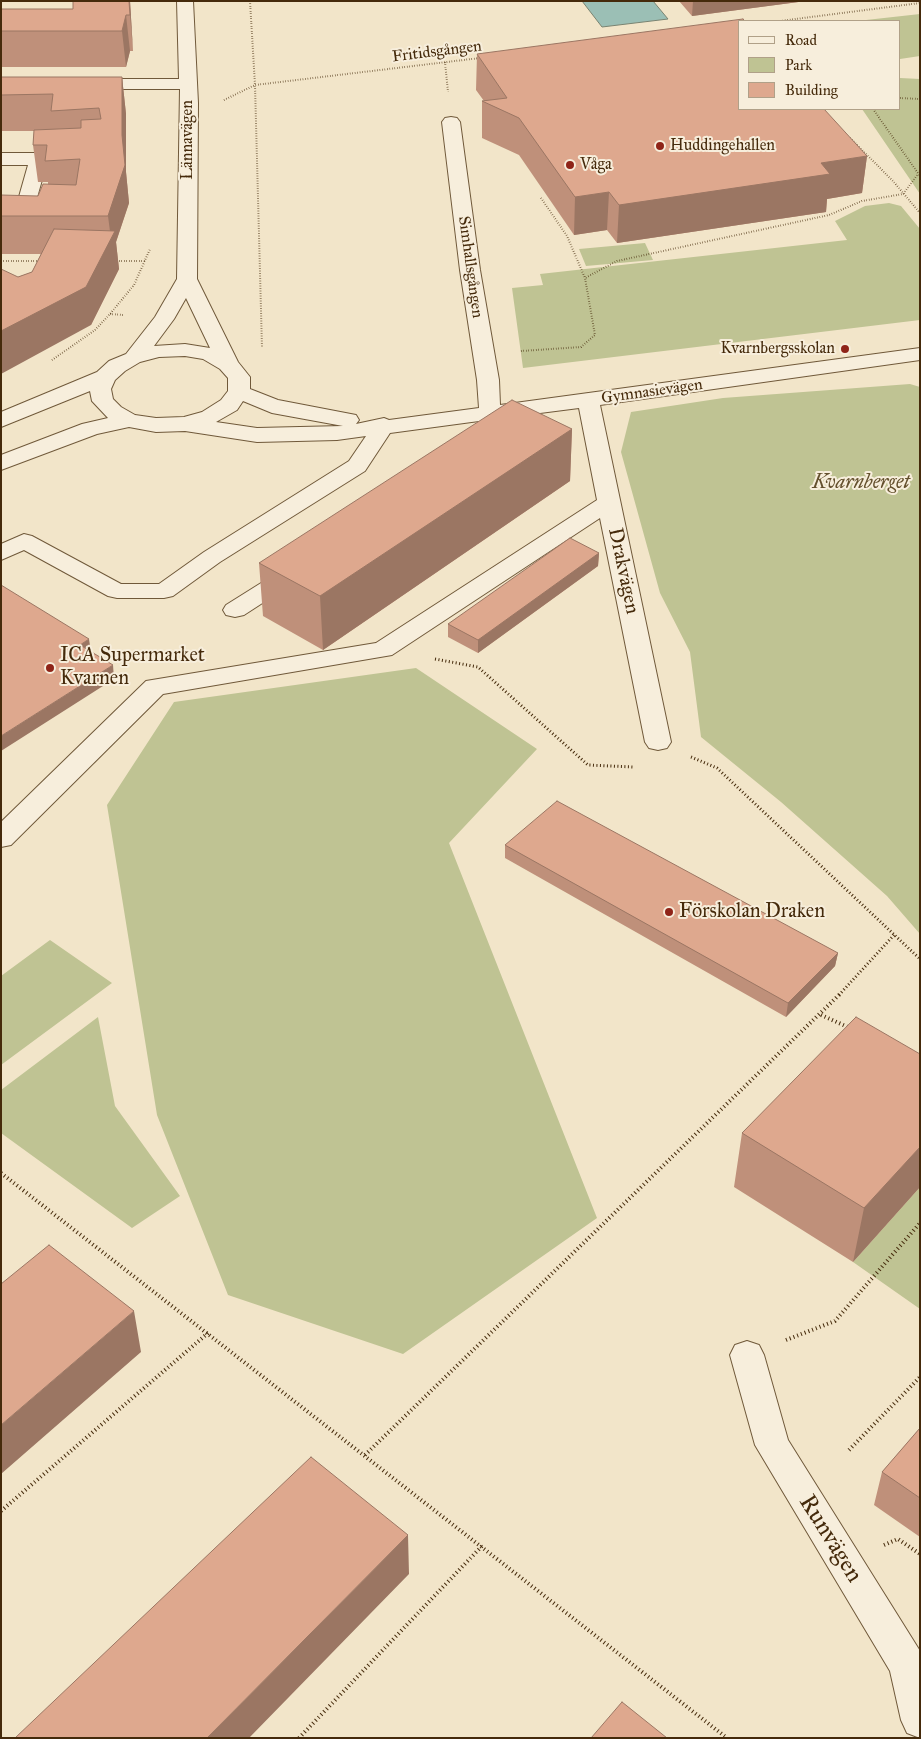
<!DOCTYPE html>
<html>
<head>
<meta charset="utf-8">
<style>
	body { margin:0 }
	#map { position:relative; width:921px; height:1739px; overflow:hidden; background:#f2e5c9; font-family:"IM FELL Great Primer",serif }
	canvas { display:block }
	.frame { position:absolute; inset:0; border:2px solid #452a0b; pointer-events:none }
	.legend { position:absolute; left:738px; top:20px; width:162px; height:90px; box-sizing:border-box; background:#f7eedc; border:1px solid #b0a088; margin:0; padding:6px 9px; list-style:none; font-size:15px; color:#452a0b }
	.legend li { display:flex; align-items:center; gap:10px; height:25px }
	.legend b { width:25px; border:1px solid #b0a088 }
</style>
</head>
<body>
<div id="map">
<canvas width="921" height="1739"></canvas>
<div class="frame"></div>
<ul class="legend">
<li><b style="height:6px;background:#f7eedc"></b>Road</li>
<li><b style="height:14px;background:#bfc393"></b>Park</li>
<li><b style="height:14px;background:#dea88e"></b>Building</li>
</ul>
</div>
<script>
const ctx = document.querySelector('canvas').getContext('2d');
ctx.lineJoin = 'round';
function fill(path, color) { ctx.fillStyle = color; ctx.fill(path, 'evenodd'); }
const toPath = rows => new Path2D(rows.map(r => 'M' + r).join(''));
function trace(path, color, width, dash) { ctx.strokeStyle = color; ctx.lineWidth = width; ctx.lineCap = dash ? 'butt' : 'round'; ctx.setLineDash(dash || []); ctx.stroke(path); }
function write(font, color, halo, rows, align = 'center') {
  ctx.font = font + ' "IM FELL Great Primer",serif'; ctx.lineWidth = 4; ctx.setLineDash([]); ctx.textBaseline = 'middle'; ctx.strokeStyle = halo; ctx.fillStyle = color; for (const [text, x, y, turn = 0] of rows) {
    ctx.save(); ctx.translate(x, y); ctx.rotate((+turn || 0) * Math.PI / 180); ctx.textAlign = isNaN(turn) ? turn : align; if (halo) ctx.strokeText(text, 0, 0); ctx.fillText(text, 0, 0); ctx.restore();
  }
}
fill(toPath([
	[920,14,920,56,900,59,900,21,857,21],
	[900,78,920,79,920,194,862,109,900,109],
	[889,203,901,206,920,229,920,320,523,368,512,288,543,285,540,274,847,240,835,221,865,206],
	[645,243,653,260,586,266,579,249],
	[910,384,920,387,920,934,887,896,781,802,701,737,690,652,660,593,621,452,631,412,723,398],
	[416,668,537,749,449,843,597,1218,403,1354,228,1295,157,1115,107,805,174,702],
	[50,940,112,983,1,1065,1,976],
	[98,1017,115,1106,180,1196,132,1228,1,1133,1,1090],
	[920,1187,920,1309,853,1262]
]), '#bfc393');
const water = toPath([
	[582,1,653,1,668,19,602,27,582,1]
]);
fill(water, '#9bbfb5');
trace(water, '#798371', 1);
const minor = toPath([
	[177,1,193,1,198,103,197,279,238,362,250,377,250,389,278,400,356,415,359,420,356,424,384,418,389,420,479,408,477,380,460,270,442,122,445,118,451,117,457,118,460,122,480,270,499,380,500,405,920,348,920,360,600,405,671,742,667,748,658,750,649,748,645,742,600,518,392,655,163,694,11,845,1,847,1,822,146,681,376,643,597,500,579,408,501,418,502,430,499,435,491,437,483,435,480,430,479,421,390,433,365,471,220,562,173,596,164,598,117,598,108,596,24,550,1,560,1,544,24,534,32,536,121,584,159,584,204,552,349,461,366,436,337,440,257,442,185,431,156,432,129,427,97,434,1,470,1,455,82,424,108,418,92,401,90,391,1,427,1,412,97,372,109,361,126,354,155,317,177,279,180,89,86,89,80,88,77,84,80,80,86,79,179,79,177,1],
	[186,298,210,348,185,344,154,346,174,319,186,298],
	[185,356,203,359,220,369,228,378,228,391,221,400,202,412,184,417,156,418,135,415,121,407,113,399,111,389,115,380,125,371,140,362,159,357,185,356],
	[243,401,272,413,343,426,257,428,216,422,237,410,243,401],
	[1,153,39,153,46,155,48,159,30,222,16,222,13,218,28,165,1,165,1,153],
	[293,566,301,568,305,573,301,578,244,615,235,617,226,615,223,610,226,605,285,568,293,566],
	[747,1341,759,1345,764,1355,788,1440,920,1651,920,1738,907,1733,901,1720,890,1671,755,1445,730,1355,735,1345,747,1341]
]);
trace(minor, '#70593a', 2);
trace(toPath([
	[250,1,255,85,262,348],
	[780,21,920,3],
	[445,62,448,92],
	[900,98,920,99],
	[224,100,255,85,480,58],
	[873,109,920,176],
	[850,138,893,181,920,213],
	[541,198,567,236,585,278],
	[1,261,41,261],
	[114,261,145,261],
	[110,314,124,315],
	[521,351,581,347,595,335,585,278,617,261,829,215,862,201,903,194,918,174],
	[52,360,95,330,110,314,134,285,150,249]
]), '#452a0b', 2, [0.5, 2]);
trace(toPath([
	[435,659,478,667,588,765,633,767],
	[691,757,717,768,920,959],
	[839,995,894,935]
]), '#452a0b', 3, [1, 2.5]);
trace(toPath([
	[821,1015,850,1028],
	[1,1173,727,1738],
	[786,1340,835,1321,920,1223],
	[849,1450,920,1377],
	[365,1455,840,994],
	[1,1511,208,1333],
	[884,1545,898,1539,920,1554],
	[299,1738,482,1546]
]), '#452a0b', 4, [1, 3]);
fill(minor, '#f7eedc');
fill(toPath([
	[130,1,133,51,130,51,126,67,1,67,1,9,73,9],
	[679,1,806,1,692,16],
	[477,54,867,156,862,193,827,199,826,212,617,243,607,230,574,235,519,155,482,138,482,101,484,101,476,90],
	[1,77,122,77,126,114,126,172,129,203,116,242,119,269,91,325,18,277,32,272,41,254,1,254,1,191,2,196,38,196,48,184,48,182,38,182,33,145,34,131,1,131],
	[572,429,570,481,323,650,263,616,259,563],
	[599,553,598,566,478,653,448,637,448,624],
	[505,845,838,953,835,966,786,1017,505,858],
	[920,1054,920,1187,853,1262,734,1187,742,1133],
	[920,1428,920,1537,874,1505,882,1472]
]), '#bf907a');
fill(toPath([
	[129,1,130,1,133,51,130,15],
	[693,1,806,1,692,16],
	[126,15,130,51,126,67,122,31],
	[122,77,126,114,126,172,129,203,116,242,119,269,91,325,1,374,1,331,111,239,108,216,122,135],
	[867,156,862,193,827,199,826,212,617,243,619,205,821,163],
	[609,192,607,230,574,235,575,197],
	[572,429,570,481,323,650,320,596],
	[599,553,598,566,478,653,478,640],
	[89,639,91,652,80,645],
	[113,665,114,679,1,751,1,736],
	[838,953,835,966,786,1017,788,1003],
	[920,1147,920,1187,853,1262,864,1208],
	[134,1311,141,1352,1,1474,1,1425],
	[408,1535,409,1574,249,1738,207,1738]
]), '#9b7663');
const building = toPath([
	[73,1,129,1,130,15,126,15,122,31,1,31,1,9,73,9,73,1],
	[743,19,745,21,740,21,740,109,824,109,867,156,821,163,830,174,619,205,609,192,575,197,519,118,482,101,507,98,477,54,743,19],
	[1,77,122,77,122,135,125,165,108,216,1,216,1,195,38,196,43,184,76,185,80,159,45,161,47,145,33,145,34,130,81,128,81,120,101,119,99,108,51,111,53,94,1,95,1,77],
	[54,229,115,231,86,287,1,331,1,269,18,277,32,272,54,229],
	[512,400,572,429,320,596,259,563,512,400],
	[570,538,599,553,478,640,448,624,570,538],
	[1,585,89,639,80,645,113,665,1,736,1,585],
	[557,801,838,953,788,1003,505,845,557,801],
	[856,1017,920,1054,920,1147,864,1208,742,1133,856,1017],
	[49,1245,134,1311,1,1425,1,1284,49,1245],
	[920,1428,920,1498,882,1472,920,1428],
	[311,1457,408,1535,207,1738,15,1738,311,1457],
	[622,1702,667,1738,591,1738,622,1702]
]);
fill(building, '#dea88e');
trace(building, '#9b7663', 1);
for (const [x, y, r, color] of [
	[660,146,5,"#8f2418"],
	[570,165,5,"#8f2418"],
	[845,349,5,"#8f2418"],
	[50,668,5,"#8f2418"],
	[669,912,5,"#8f2418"]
]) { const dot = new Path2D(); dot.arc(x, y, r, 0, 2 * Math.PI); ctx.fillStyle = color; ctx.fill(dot); trace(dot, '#f7eedc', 2); }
write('16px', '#452a0b', '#f7eedc', [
	["Fritidsgången",437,52,-7],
	["Lännavägen",188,140,-90],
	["Simhallsgången",470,267,82],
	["Gymnasievägen",652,392,-8]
]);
write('16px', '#452a0b', '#f7eedc', [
	["Huddingehallen",670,146],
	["Våga",580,165],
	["Kvarnbergsskolan",835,349,"right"]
], 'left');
write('italic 20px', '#64502d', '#f7eedc', [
	["Kvarnberget",861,483]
]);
write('20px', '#452a0b', '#f7eedc', [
	["Drakvägen",623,571,78]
]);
write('20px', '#452a0b', '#f7eedc', [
	["ICA Supermarket",60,656],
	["Kvarnen",60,679],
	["Förskolan Draken",679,912]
], 'left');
write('24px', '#452a0b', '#f7eedc', [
	["Runvägen",830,1539,58]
]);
</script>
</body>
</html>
